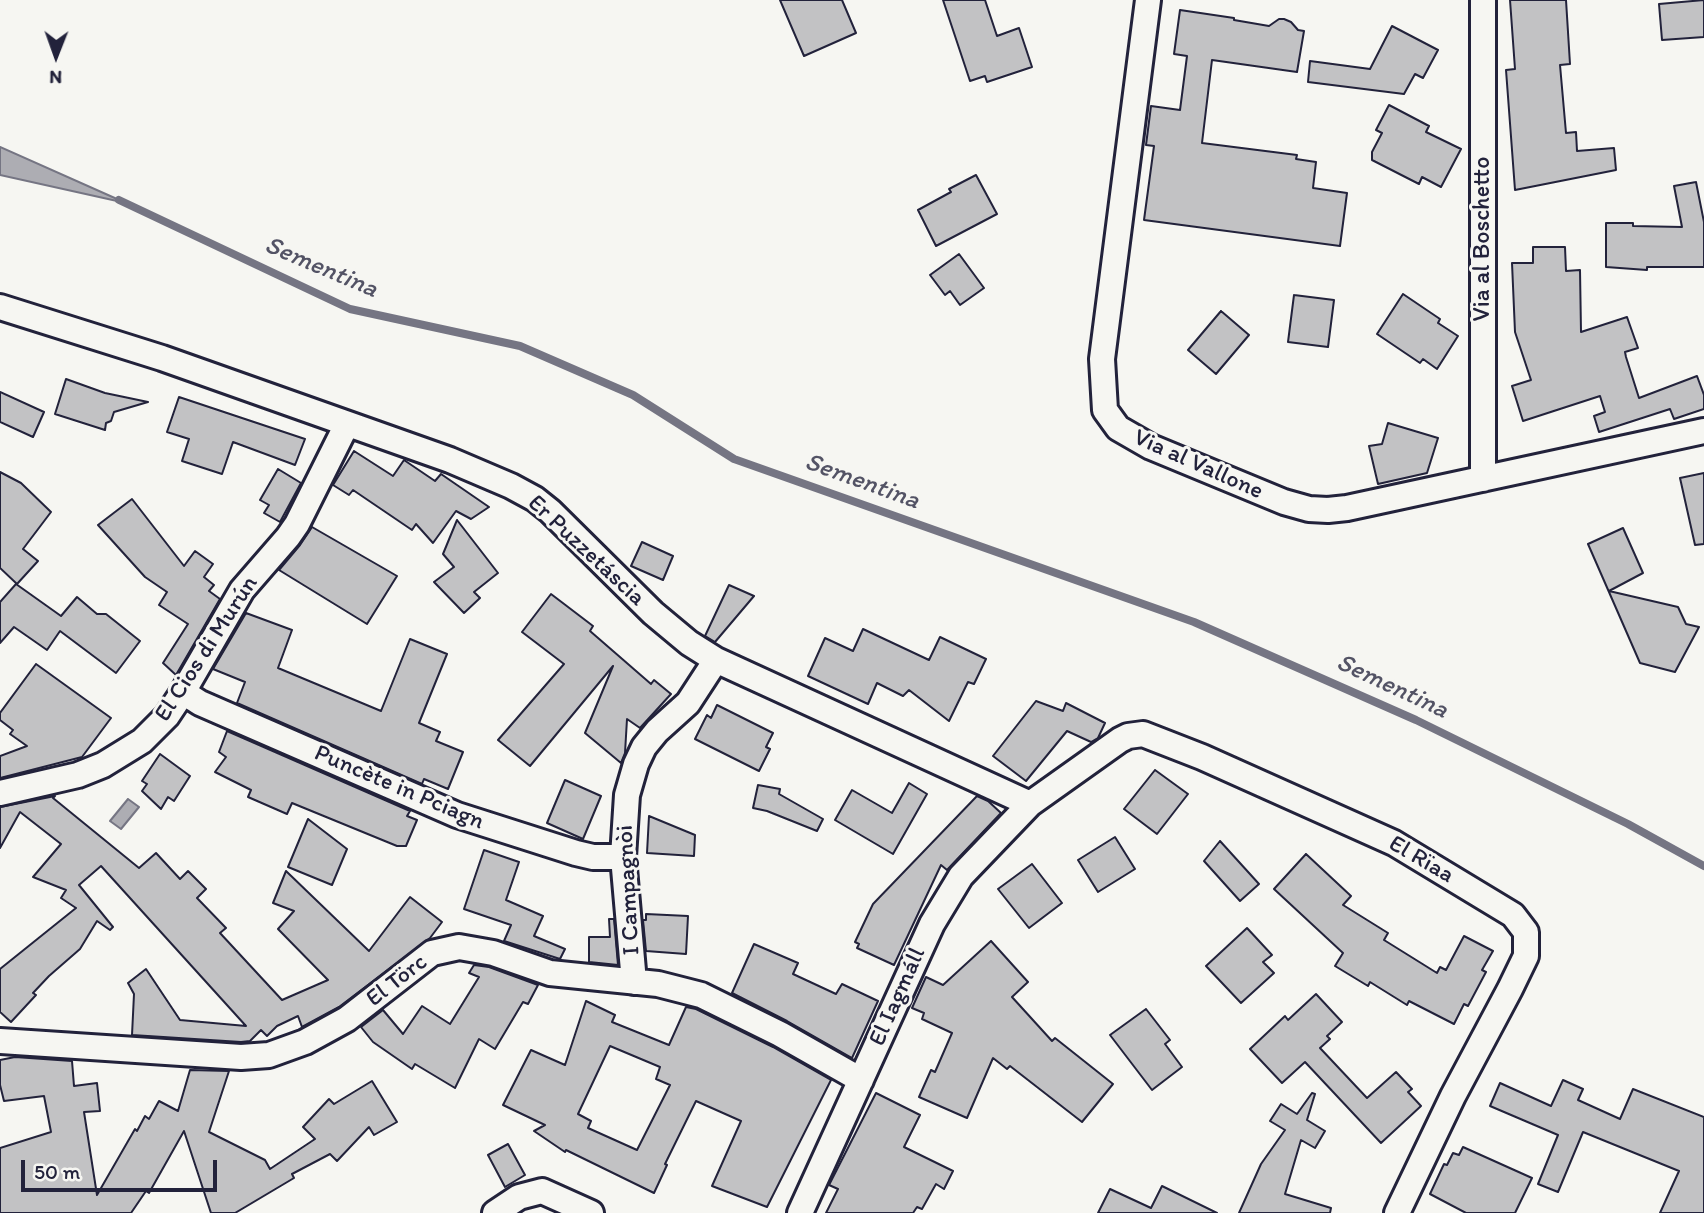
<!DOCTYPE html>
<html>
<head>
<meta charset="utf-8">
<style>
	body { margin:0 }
	#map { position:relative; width:1704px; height:1213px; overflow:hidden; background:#f6f6f2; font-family:Itim,sans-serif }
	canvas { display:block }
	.north { position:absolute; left:21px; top:21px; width:70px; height:70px; -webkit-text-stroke:5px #f6f6f2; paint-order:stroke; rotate:181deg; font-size:19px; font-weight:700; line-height:28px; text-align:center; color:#22223b }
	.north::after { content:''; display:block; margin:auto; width:24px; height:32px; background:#22223b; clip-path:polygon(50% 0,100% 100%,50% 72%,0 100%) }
	.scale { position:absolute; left:21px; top:1160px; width:196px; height:32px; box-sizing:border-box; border:4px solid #22223b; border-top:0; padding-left:9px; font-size:21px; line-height:24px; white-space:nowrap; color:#22223b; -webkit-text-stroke:5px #f6f6f2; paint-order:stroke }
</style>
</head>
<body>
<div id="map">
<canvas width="1704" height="1213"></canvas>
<div class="north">N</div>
<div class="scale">50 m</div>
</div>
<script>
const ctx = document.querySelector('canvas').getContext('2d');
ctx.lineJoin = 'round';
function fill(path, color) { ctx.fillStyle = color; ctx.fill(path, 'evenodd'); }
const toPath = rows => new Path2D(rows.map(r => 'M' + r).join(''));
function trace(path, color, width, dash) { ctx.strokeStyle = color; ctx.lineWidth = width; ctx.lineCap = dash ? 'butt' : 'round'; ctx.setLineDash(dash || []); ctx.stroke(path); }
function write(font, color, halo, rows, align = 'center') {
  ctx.font = font + ' Itim,sans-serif'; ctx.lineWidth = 6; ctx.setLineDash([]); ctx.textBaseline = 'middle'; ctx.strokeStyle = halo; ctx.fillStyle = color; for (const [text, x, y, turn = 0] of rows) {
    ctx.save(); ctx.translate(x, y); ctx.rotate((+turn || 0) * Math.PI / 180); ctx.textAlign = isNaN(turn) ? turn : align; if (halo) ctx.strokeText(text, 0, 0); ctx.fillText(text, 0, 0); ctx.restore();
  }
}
const water = toPath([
	[0,147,126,203,0,175,0,147],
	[128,799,139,807,121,829,110,821,128,799]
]);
fill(water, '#adadb3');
trace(water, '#757583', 2);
trace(toPath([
	[119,200,350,309,520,346,633,395,734,459,1194,622,1416,720,1628,824,1704,866]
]), '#757583', 8);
const building = toPath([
	[780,0,842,0,856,33,804,56,780,0],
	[943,0,985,0,997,36,1019,28,1032,67,987,82,985,76,970,81,943,0],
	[1510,0,1566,0,1570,64,1560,65,1566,133,1576,132,1577,151,1614,148,1616,170,1515,190,1506,70,1515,69,1510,0],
	[1704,0,1704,37,1662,40,1659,4,1704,0],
	[1180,10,1234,18,1234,20,1269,26,1279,19,1284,19,1291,22,1298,30,1304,31,1297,72,1212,60,1202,143,1297,155,1296,159,1316,162,1313,188,1347,193,1340,246,1144,220,1154,146,1146,145,1151,106,1180,110,1187,56,1174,54,1180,10],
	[1392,26,1438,50,1423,78,1415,74,1404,94,1308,82,1310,61,1370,69,1392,26],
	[1389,105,1429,126,1426,132,1461,149,1441,187,1422,177,1419,184,1372,160,1372,152,1382,133,1376,130,1389,105],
	[976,175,997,214,936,246,918,210,951,192,949,189,976,175],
	[1696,182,1704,222,1704,267,1647,267,1647,270,1606,267,1606,223,1633,223,1633,226,1682,227,1674,186,1696,182],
	[1533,247,1565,247,1566,271,1580,270,1581,332,1627,317,1638,348,1625,352,1626,357,1639,398,1697,376,1704,395,1704,409,1674,419,1670,409,1599,432,1594,416,1605,412,1600,396,1523,421,1512,386,1531,380,1515,332,1512,263,1533,263,1533,247],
	[959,254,984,288,960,305,950,291,945,295,930,275,959,254],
	[1403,294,1440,319,1438,323,1458,336,1437,369,1423,359,1420,363,1377,334,1403,294],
	[1294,295,1334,300,1328,347,1288,342,1294,295],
	[1221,311,1249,335,1216,374,1188,350,1221,311],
	[66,379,105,393,148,402,114,412,111,421,106,423,105,430,55,414,66,379],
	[0,392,44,412,33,437,0,422,0,392],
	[179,397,305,439,295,465,233,442,222,474,182,461,189,439,167,432,179,397],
	[1388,423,1438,438,1427,473,1378,484,1369,446,1382,444,1388,423],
	[354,451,393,476,404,460,435,481,441,474,489,507,471,519,456,511,433,543,416,524,412,530,353,490,349,495,333,485,354,451],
	[278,469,301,483,280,522,264,513,269,505,260,500,278,469],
	[0,472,21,483,51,512,23,549,38,561,17,584,0,568,0,472],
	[1704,473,1704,544,1695,545,1680,478,1704,473],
	[132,499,184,566,195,551,213,564,204,577,214,585,209,591,220,599,176,675,163,663,188,624,159,605,167,592,145,577,98,525,132,499],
	[457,520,498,573,474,592,480,598,464,613,434,582,454,567,443,554,457,520],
	[312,527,397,576,367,624,279,570,300,545,312,527],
	[1623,528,1643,573,1609,591,1678,607,1686,624,1699,627,1675,672,1640,663,1588,544,1623,528],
	[642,542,673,556,663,580,631,566,642,542],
	[16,584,61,616,77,597,97,614,106,614,140,641,116,673,60,631,47,650,14,627,0,643,0,602,16,584],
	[729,585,754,596,715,642,705,636,729,585],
	[551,594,593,626,590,631,651,684,654,680,671,694,640,728,627,719,625,753,621,763,585,733,613,666,530,766,498,740,564,664,522,632,551,594],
	[246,613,292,630,278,668,381,711,410,639,447,654,419,723,440,732,436,741,463,752,448,789,424,779,422,784,237,703,245,682,213,669,246,613],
	[863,629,929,660,940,637,986,659,974,684,968,682,949,721,909,690,903,696,877,683,868,704,808,676,825,638,853,651,863,629],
	[36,664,111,718,82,757,0,778,0,756,27,746,10,734,13,730,0,720,0,713,36,664],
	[1036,701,1063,711,1066,703,1105,723,1098,738,1091,742,1067,731,1026,781,993,756,1036,701],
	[717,705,773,733,766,747,770,749,759,771,695,739,707,715,711,718,717,705],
	[227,731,410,811,407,816,417,820,406,846,397,846,292,803,287,814,248,797,251,790,215,772,226,757,219,752,227,731],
	[160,754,190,776,174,801,168,797,161,809,142,791,147,784,142,781,160,754],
	[1155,770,1188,794,1157,834,1124,809,1155,770],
	[565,780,601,796,583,839,547,823,565,780],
	[909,783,927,794,893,854,835,820,852,790,892,813,909,783],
	[758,785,780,789,779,794,823,819,817,831,767,811,753,808,758,785],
	[55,796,53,798,139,868,156,853,180,879,188,871,206,889,197,898,226,928,220,933,282,1000,328,980,278,929,294,911,273,903,286,871,369,951,410,897,442,922,430,938,339,1007,302,1027,298,1016,277,1026,267,1036,261,1030,250,1041,241,1042,132,1035,134,994,128,983,146,969,180,1020,246,1026,101,866,79,885,113,927,110,930,97,921,80,949,49,976,33,993,36,995,11,1022,0,1012,0,969,76,908,61,898,66,890,33,877,61,844,20,812,0,848,0,807,55,796],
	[977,796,988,801,1001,813,947,870,941,865,894,965,857,948,859,944,855,942,873,904,977,796],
	[649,816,695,835,694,856,647,853,649,816],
	[308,819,347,849,332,885,288,867,308,819],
	[1115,837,1135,869,1098,892,1078,860,1115,837],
	[1220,841,1259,884,1240,901,1204,861,1220,841],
	[484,850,519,862,506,900,543,916,534,936,565,949,560,959,504,941,511,925,464,909,484,850],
	[1306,854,1351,896,1343,905,1388,933,1384,940,1437,973,1440,967,1446,970,1464,936,1493,951,1482,970,1486,972,1468,1006,1464,1004,1454,1024,1409,1001,1407,1005,1370,982,1368,986,1335,966,1343,953,1274,889,1306,854],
	[1032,864,1062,903,1029,928,998,889,1032,864],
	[646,914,688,916,686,954,646,951,643,920,646,920,646,914],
	[609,919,614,919,618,965,589,962,589,937,610,937,609,919],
	[1247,928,1272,955,1263,962,1274,973,1241,1003,1206,966,1247,928],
	[991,941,1028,982,1012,997,1052,1041,1055,1038,1113,1084,1082,1122,1010,1066,1007,1069,993,1058,967,1118,919,1097,931,1070,935,1072,952,1033,922,1019,924,1013,912,1008,926,977,943,985,991,941],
	[754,944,798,963,793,974,836,994,842,984,878,1001,852,1058,787,1021,732,993,754,944],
	[474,965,489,967,538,985,528,1004,523,1002,495,1049,479,1039,455,1088,415,1064,412,1069,373,1042,361,1027,383,1010,403,1034,422,1006,450,1024,479,977,469,973,474,965],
	[1316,994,1342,1022,1327,1036,1330,1039,1320,1048,1367,1098,1396,1072,1412,1089,1408,1092,1421,1106,1381,1143,1305,1062,1282,1083,1250,1049,1285,1016,1288,1020,1316,994],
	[586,1001,615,1015,612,1022,669,1045,686,1007,696,1009,773,1047,831,1080,767,1207,712,1186,741,1121,696,1101,665,1164,667,1165,654,1193,566,1150,565,1152,534,1131,545,1125,503,1105,531,1050,565,1065,586,1001],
	[610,1046,660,1067,656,1079,670,1085,637,1150,588,1128,591,1121,578,1114,610,1046],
	[1146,1009,1170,1040,1165,1044,1182,1067,1152,1090,1110,1035,1146,1009],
	[15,1057,72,1061,74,1086,97,1083,100,1111,84,1112,97,1195,135,1129,137,1131,145,1116,149,1119,159,1101,178,1111,190,1070,229,1071,209,1132,265,1160,270,1169,315,1139,303,1127,329,1099,334,1104,372,1081,397,1122,374,1135,369,1127,337,1161,330,1154,292,1174,294,1178,235,1213,211,1213,184,1131,149,1193,146,1191,131,1213,0,1213,0,1148,51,1132,44,1096,4,1101,0,1085,0,1060,15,1057],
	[1563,1080,1583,1089,1578,1100,1620,1119,1633,1089,1704,1117,1704,1213,1660,1213,1679,1171,1583,1132,1558,1192,1538,1184,1558,1135,1490,1106,1500,1083,1551,1106,1563,1080],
	[876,1093,920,1115,904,1147,953,1171,944,1189,936,1184,922,1209,917,1207,913,1213,826,1213,838,1189,829,1185,876,1093],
	[1312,1093,1315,1094,1307,1120,1325,1131,1315,1148,1301,1140,1285,1194,1331,1208,1330,1213,1239,1213,1261,1164,1285,1130,1270,1121,1281,1104,1297,1114,1312,1093],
	[508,1144,525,1175,505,1187,488,1155,508,1144],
	[1463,1147,1532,1178,1515,1213,1466,1213,1430,1194,1444,1164,1447,1165,1453,1153,1459,1155,1463,1147],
	[1162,1186,1217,1213,1098,1213,1110,1189,1151,1208,1162,1186]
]);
fill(building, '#c2c2c4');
trace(building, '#22223b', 2);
const minor = toPath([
	[1148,0,1102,359,1105,410,1118,428,1151,447,1284,502,1309,509,1328,510,1347,508,1704,431],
	[1483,0,1483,479],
	[0,307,162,358,450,460,511,486,535,499,550,511,653,613,689,643,716,660,1030,804],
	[183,692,200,703,457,815,576,853,593,857,623,857],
	[0,793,78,775,103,765,142,741,167,716,183,692,242,590,288,537,297,524,347,424],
	[634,982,623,857,627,795,636,764,644,747,657,731,688,703,716,660],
	[0,1041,241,1057,269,1055,305,1042,347,1019,432,953,459,947,493,953,550,973,658,984,701,995,780,1034,861,1080],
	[495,1213,519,1197,542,1191,591,1213],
	[800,1213,932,924,961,876,1030,804,1120,740,1128,736,1143,734,1202,757,1394,843,1513,915,1526,932,1526,956,1510,989,1453,1096,1397,1213]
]);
trace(minor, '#22223b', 30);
trace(minor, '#f6f6f2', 24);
write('24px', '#22223b', '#f6f6f2', [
	["Via al Boschetto",1483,239,-90],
	["Via al Vallone",1198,465,24],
	["Er Puzzetáscia",586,551,43],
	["El Cios di Murún",207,649,-57],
	["Puncète in Pciagn",399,788,23],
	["El Rïaa",1421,860,30],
	["I Campagnòi",629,890,-93],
	["El Törc",397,981,-38],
	["El Iagmáll",898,997,-66]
]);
write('italic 26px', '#535365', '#f6f6f2', [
	["Sementina",321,268,23],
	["Sementina",862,482,20],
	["Sementina",1392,687,25]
]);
</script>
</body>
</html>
